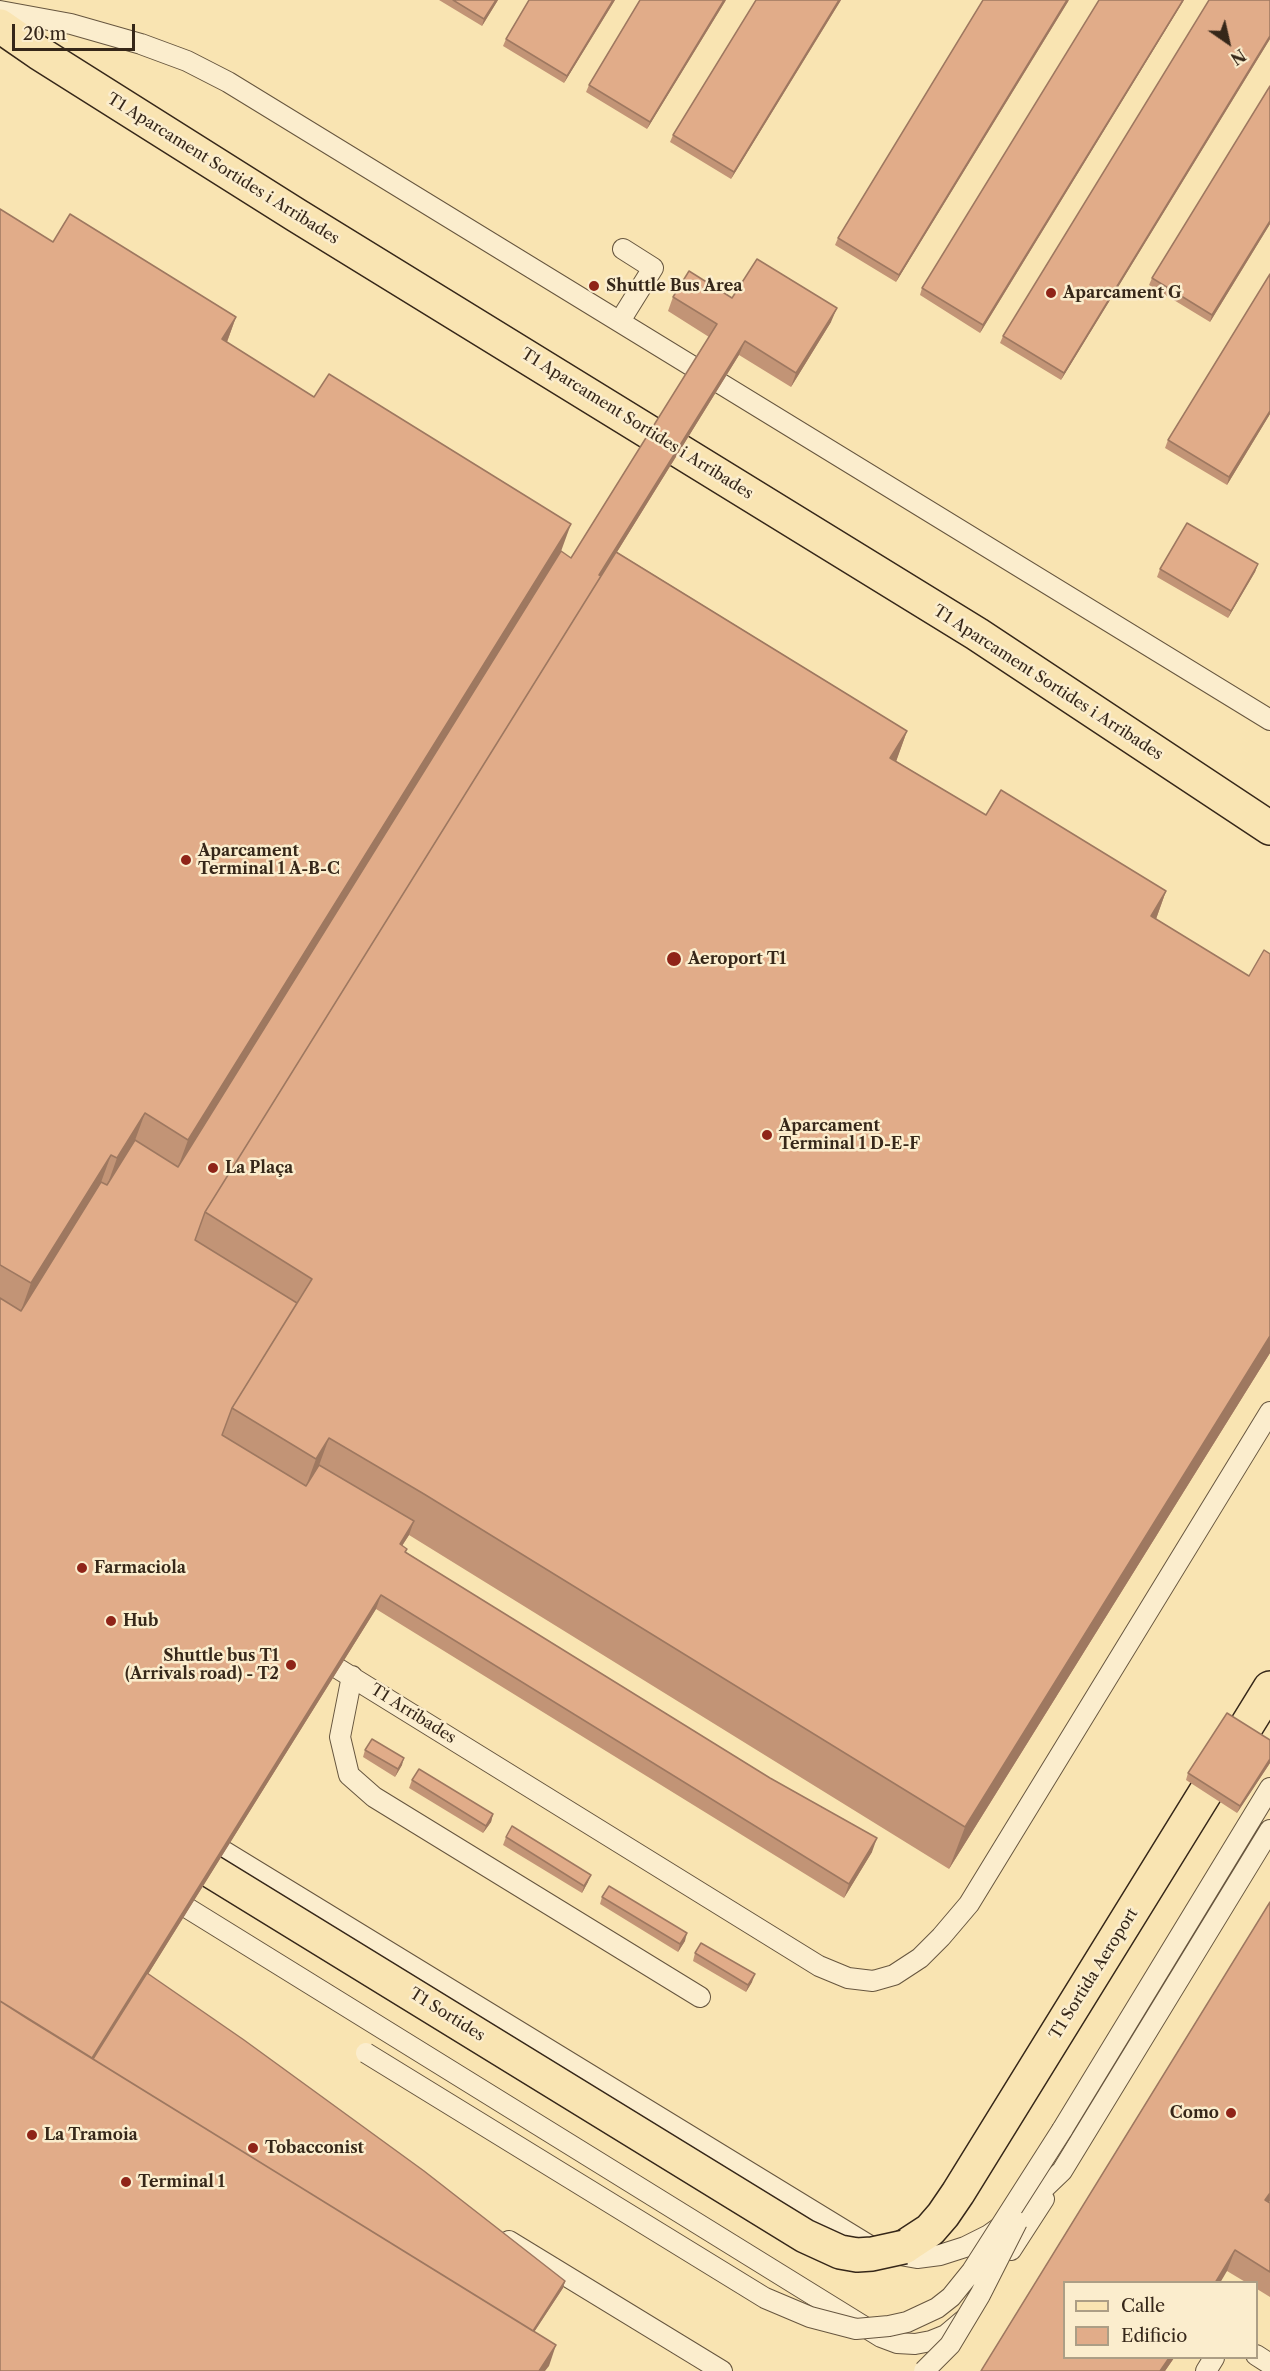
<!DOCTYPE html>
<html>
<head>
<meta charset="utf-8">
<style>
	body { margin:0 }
	#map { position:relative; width:1270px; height:2371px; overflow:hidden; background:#f9e4b2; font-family:"Libre Caslon Text",serif }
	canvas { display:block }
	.legend { position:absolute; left:1063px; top:2281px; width:195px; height:78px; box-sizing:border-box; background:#fbedcd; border:2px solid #ac9e85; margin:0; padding:8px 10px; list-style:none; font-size:18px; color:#362719 }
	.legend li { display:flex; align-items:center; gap:12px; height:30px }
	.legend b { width:30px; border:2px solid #ac9e85 }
	.north { position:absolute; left:1198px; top:12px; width:60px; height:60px; -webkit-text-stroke:4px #fbedcd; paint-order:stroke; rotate:146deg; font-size:16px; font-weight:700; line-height:24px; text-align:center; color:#362719 }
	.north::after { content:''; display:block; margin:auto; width:21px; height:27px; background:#362719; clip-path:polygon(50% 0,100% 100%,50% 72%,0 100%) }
	.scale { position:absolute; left:12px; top:24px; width:123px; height:27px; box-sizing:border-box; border:3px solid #362719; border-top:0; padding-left:8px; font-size:18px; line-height:21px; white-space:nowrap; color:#362719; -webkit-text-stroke:4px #fbedcd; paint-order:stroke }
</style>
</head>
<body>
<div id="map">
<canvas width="1270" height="2371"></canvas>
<ul class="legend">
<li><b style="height:8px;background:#f9e4b2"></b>Calle</li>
<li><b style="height:16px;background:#e1ac89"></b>Edificio</li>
</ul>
<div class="north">N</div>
<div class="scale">20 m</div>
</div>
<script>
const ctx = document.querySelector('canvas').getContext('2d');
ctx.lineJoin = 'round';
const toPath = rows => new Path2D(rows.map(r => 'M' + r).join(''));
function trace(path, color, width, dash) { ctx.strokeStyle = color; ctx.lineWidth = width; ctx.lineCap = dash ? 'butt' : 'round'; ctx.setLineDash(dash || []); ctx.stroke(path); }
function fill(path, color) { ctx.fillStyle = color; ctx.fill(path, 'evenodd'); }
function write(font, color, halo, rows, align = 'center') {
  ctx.font = font + ' "Libre Caslon Text",serif'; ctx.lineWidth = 5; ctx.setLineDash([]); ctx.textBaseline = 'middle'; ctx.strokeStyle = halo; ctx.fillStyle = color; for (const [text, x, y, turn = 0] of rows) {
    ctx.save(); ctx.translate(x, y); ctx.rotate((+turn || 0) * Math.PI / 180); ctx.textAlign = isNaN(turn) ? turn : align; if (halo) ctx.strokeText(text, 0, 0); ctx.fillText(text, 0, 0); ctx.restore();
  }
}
const service = toPath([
	[0,11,71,24,141,44,187,61,228,82,1270,720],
	[620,321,653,268,623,249],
	[316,1655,819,1966,848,1978,873,1981,894,1975,920,1958,941,1937,969,1904,1270,1412],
	[352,1676,340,1737,349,1775,374,1797,700,1997],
	[204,1839,870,2246,889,2253,917,2258,940,2255,965,2247,989,2235,1013,2218,1062,2171,1270,1830],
	[168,1896,881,2337,897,2343,915,2344,931,2341,946,2335,965,2319],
	[1062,2130,1270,1788],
	[509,2241,722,2371],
	[1011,2250,1044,2199],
	[1256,2355,1270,2364],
	[1206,2371,1214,2358]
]);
const primary = toPath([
	[0,26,39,53,296,215,977,634,1270,828],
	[904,2247,930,2230,943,2215,958,2193,1270,1688]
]);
trace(service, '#67563f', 22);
trace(primary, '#362719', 36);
trace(service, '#fbedcd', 20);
trace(primary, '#f9e4b2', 33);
const serviceBridge = toPath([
	[366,2053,765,2298,810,2317,856,2329,889,2326,907,2322,937,2308,951,2297,972,2271,1062,2130],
	[924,2371,950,2345,980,2295,1017,2222]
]);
const primaryBridge = toPath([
	[175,1849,805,2236,840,2252,857,2255,872,2254,904,2247]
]);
trace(serviceBridge, '#67563f', 22, []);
trace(primaryBridge, '#362719', 36, []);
trace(serviceBridge, '#fbedcd', 20);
trace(primaryBridge, '#f9e4b2', 33);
fill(toPath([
	[439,0,498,0,482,26],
	[529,0,615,0,564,83,503,46,506,39],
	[726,0,647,129,586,92,589,85],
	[756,0,841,0,731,179,670,142,673,135],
	[1069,0,896,282,835,245,838,238],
	[1184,0,980,333,920,295,922,288],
	[1270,0,1270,39,1061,380,1000,343,1003,336],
	[1270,86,1270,224,1210,322,1149,285,1152,278],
	[0,209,53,242,236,317,227,342,314,397,571,558,709,337,668,311,673,297,732,298,831,322,791,387,739,355,617,552,907,731,896,761,986,815,1166,891,1156,919,1249,976,1270,954,1270,1353,949,1869,409,1535,402,1546,406,1552,872,1852,844,1898,376,1609,148,1974,565,2281,563,2288,534,2332,549,2366,0,2371],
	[1270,274,1270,414,1227,485,1165,448,1168,440],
	[1258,564,1255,572,1228,618,1157,577,1160,569],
	[1270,1740,1270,1763,1237,1813,1186,1780,1188,1773],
	[365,1750,402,1765,395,1777,363,1757],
	[412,1780,493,1814,491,1822,483,1833,409,1788],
	[506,1837,588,1882,582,1893,503,1845],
	[602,1897,685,1941,678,1952,600,1904],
	[1270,1902,1270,2201,1269,2202,1270,2203,1270,2297,1257,2289,1257,2283,1247,2283,1227,2271,1065,2358,1174,2358,1165,2371,981,2371],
	[695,1953,752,1982,746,1992,693,1961]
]), '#c29476');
fill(toPath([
	[496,0,498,0,482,26,484,19],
	[613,0,615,0,564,83,567,76],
	[724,0,726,0,647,129,650,122],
	[839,0,841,0,731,179,734,172],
	[1067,0,1069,0,896,282,899,275],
	[1183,0,1184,0,980,333,983,325],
	[1270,36,1270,39,1061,380,1064,373],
	[1270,221,1270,224,1210,322,1212,315],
	[837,308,831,322,791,387,796,373],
	[236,317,221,358,222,339],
	[745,341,739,355,594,589,599,575],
	[1270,411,1270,414,1227,485,1229,477],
	[571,524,556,565,173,1181,188,1140],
	[1258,564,1255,572,1228,618,1231,611],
	[907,731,892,773,890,758],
	[1166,891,1151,933,1151,916],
	[145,1113,130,1154,102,1200,117,1158],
	[111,1155,96,1196,16,1325,31,1283],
	[1270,1336,1270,1353,949,1869,965,1827],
	[329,1438,314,1479,301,1500,316,1459],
	[414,1521,409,1535,394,1558,400,1544],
	[381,1595,376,1609,87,2072,88,2064],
	[404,1758,402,1765,395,1777,398,1769],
	[1270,1759,1270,1763,1237,1813,1240,1806],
	[493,1814,491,1822,483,1833,486,1826],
	[877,1838,872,1852,844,1898,849,1884],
	[591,1875,588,1882,582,1893,584,1886],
	[687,1933,685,1941,678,1952,680,1944],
	[755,1974,752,1982,746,1992,748,1985],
	[1270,2193,1270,2201,1258,2220,1265,2200],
	[1235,2250,1227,2271,1220,2283,1215,2283],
	[565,2281,563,2288,523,2349,526,2342],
	[556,2345,549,2366,545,2371,539,2371],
	[1169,2358,1174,2358,1165,2371,1160,2371]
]), '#9e7860');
const building = toPath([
	[453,0,496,0,484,19,453,0],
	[529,0,613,0,567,76,506,39,529,0],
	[640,0,724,0,650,122,589,85,640,0],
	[756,0,839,0,734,172,673,135,756,0],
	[983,0,1067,0,899,275,838,238,983,0],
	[1099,0,1183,0,983,325,922,288,1099,0],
	[1209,0,1270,0,1270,36,1064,373,1003,336,1209,0],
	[1270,86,1270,221,1212,315,1152,278,1270,86],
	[0,209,53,242,70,214,236,317,222,339,314,397,329,374,571,524,188,1140,145,1113,117,1158,111,1155,31,1283,0,1265,0,209],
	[757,259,837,308,796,373,745,341,599,575,601,576,205,1212,195,1240,297,1303,232,1408,222,1435,306,1486,319,1465,414,1521,400,1544,407,1549,405,1552,770,1778,877,1838,849,1884,381,1595,92,2058,0,2001,0,1298,21,1311,101,1182,107,1185,135,1140,178,1167,561,551,571,558,717,324,673,297,689,271,732,298,757,259],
	[1270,274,1270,411,1229,477,1168,440,1270,274],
	[1187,523,1258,564,1231,611,1160,569,1187,523],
	[616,552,907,731,890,758,986,815,1001,790,1166,891,1151,916,1249,976,1264,950,1270,954,1270,1336,965,1827,424,1494,329,1438,316,1459,232,1408,312,1279,205,1212,616,552],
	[1227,1713,1270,1740,1270,1759,1240,1806,1188,1773,1227,1713],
	[372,1739,404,1758,398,1769,365,1750,372,1739],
	[419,1769,493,1814,486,1826,412,1780,419,1769],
	[512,1826,591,1875,584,1886,506,1837,512,1826],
	[609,1886,687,1933,680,1944,602,1897,609,1886],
	[1270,1902,1270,2193,1265,2200,1270,2203,1270,2272,1235,2250,1215,2283,1065,2283,1065,2358,1169,2358,1160,2371,981,2371,1270,1902],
	[701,1943,755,1974,748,1985,695,1953,701,1943],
	[147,1973,244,2040,424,2171,565,2281,533,2331,93,2059,147,1973],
	[0,2001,28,2019,556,2345,539,2371,0,2371,0,2001]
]);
fill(building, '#e1ac89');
trace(building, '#9e7860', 1.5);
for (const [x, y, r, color] of [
	[594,286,6,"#8f2418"],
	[1051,293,6,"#8f2418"],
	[186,860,6,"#8f2418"],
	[674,959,8,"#8f2418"],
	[767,1135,6,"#8f2418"],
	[213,1168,6,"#8f2418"],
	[82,1568,6,"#8f2418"],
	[111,1621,6,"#8f2418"],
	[291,1665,6,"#8f2418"],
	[1231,2113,6,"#8f2418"],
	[32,2135,6,"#8f2418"],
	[253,2148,6,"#8f2418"],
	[126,2182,6,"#8f2418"]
]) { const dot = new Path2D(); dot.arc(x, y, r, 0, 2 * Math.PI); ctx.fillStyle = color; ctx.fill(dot); trace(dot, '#fbedcd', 2); }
write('16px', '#362719', '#fbedcd', [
	["T1 Aparcament Sortides i Arribades",223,169,32],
	["T1 Aparcament Sortides i Arribades",637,424,32],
	["T1 Aparcament Sortides i Arribades",1048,683,33],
	["T1 Arribades",413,1714,32],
	["T1 Sortida Aeroport",1094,1974,-58],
	["T1 Sortides",447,2015,32]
]);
write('bold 16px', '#362719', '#fbedcd', [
	["Shuttle Bus Area",606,286],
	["Aparcament G",1063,293],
	["Aparcament",198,851],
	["Terminal 1 A-B-C",198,869],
	["Aeroport T1",688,959],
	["Aparcament",779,1126],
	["Terminal 1 D-E-F",779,1144],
	["La Plaça",225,1168],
	["Farmaciola",94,1568],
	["Hub",123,1621],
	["Shuttle bus T1",279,1656,"right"],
	["(Arrivals road) - T2",279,1674,"right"],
	["Como",1219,2113,"right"],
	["La Tramoia",44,2135],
	["Tobacconist",265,2148],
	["Terminal 1",138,2182]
], 'left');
</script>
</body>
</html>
